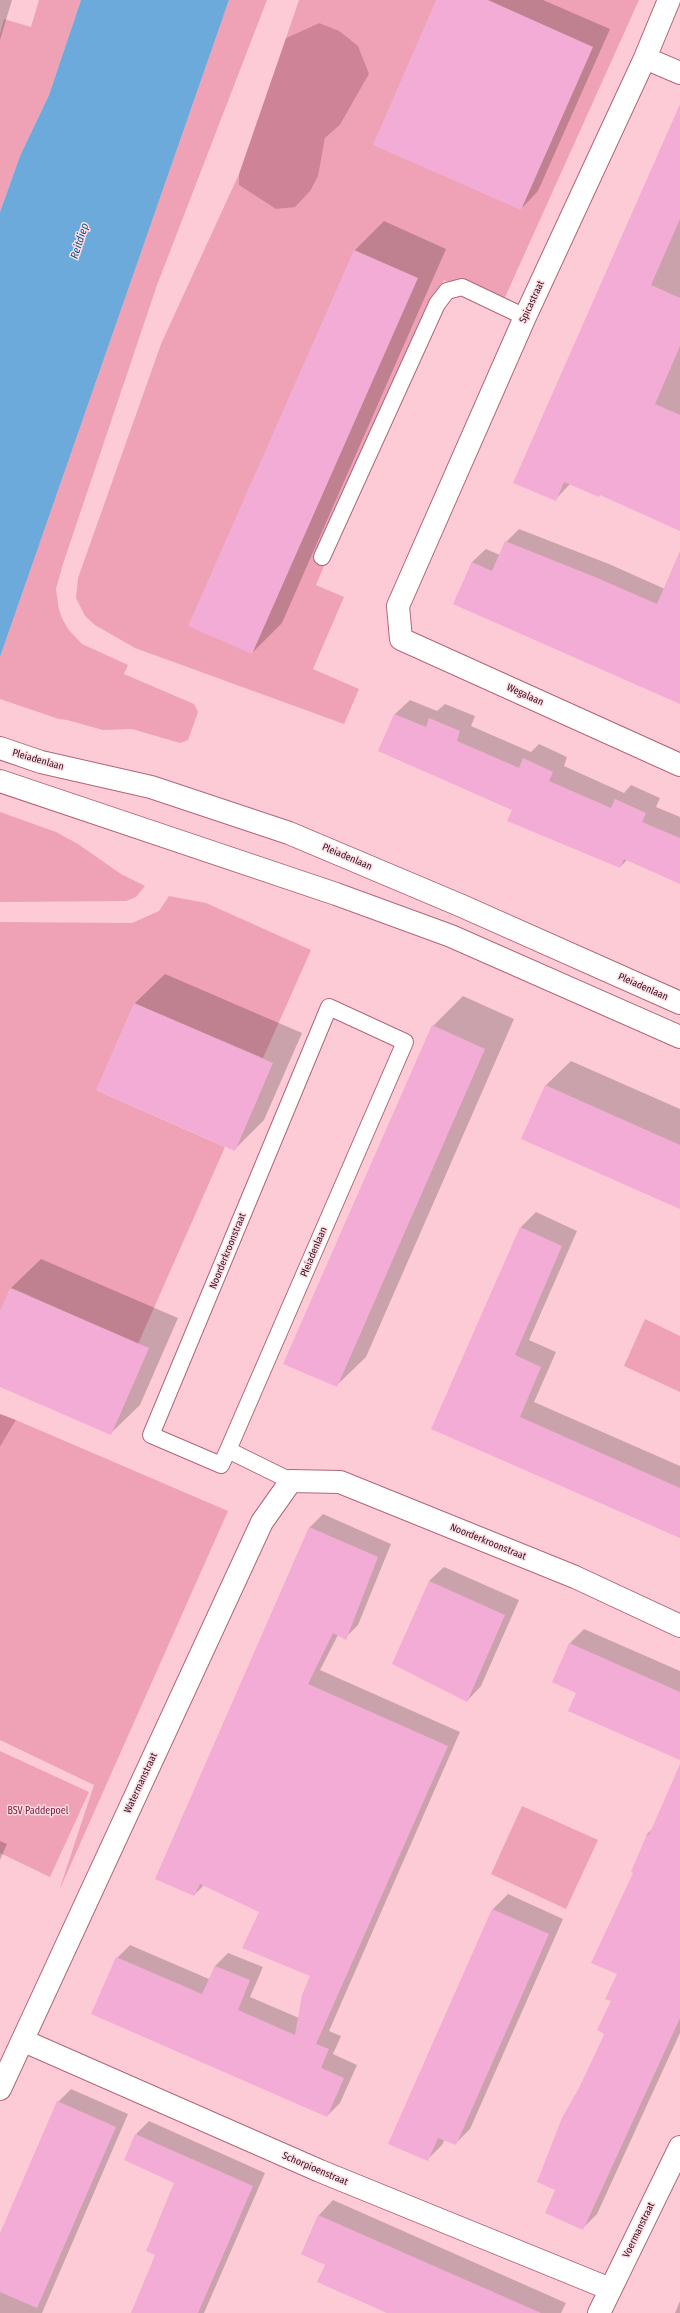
<!DOCTYPE html>
<html>
<head>
<meta charset="utf-8">
<style>
	body { margin:0 }
	canvas { display:block; background:#fdcbd6 }
</style>
</head>
<body>
<canvas width="680" height="2313"></canvas>
<script>
const ctx = document.querySelector('canvas').getContext('2d');
ctx.lineJoin = 'round';
function fill(path, color) { ctx.fillStyle = color; ctx.fill(path, 'evenodd'); }
const toPath = rows => new Path2D(rows.map(r => 'M' + r).join(''));
function trace(path, color, width, dash) { ctx.strokeStyle = color; ctx.lineWidth = width; ctx.lineCap = dash ? 'butt' : 'round'; ctx.setLineDash(dash || []); ctx.stroke(path); }
function write(font, color, halo, rows, align = 'center') {
  ctx.font = font + ' "Fira Sans Condensed",sans-serif'; ctx.lineWidth = 3; ctx.setLineDash([]); ctx.textBaseline = 'middle'; ctx.strokeStyle = halo; ctx.fillStyle = color; for (const [text, x, y, turn = 0] of rows) {
    ctx.save(); ctx.translate(x, y); ctx.rotate((+turn || 0) * Math.PI / 180); ctx.textAlign = isNaN(turn) ? turn : align; if (halo) ctx.strokeText(text, 0, 0); ctx.fillText(text, 0, 0); ctx.restore();
  }
}
fill(toPath([
	[39,0,81,0,49,95,20,156,0,212,0,34,4,19,31,27],
	[229,0,267,0,157,285,63,564,56,589,59,610,63,620,68,629,82,644,128,665,124,674,194,704,198,712,188,740,180,743,132,729,103,730,67,720,59,719,0,699,0,657],
	[299,0,639,0,502,304,444,280,316,585,344,597,313,669,359,689,344,724,135,648,95,625,85,616,76,598,78,578,161,344,239,174,239,185,321,159,325,138,340,125,369,74,319,23,286,38],
	[0,812,56,832,78,844,121,874,145,886,136,897,126,901,0,902],
	[169,896,206,903,311,950,263,1058,136,1004,98,1091,225,1147,138,1344,12,1288,0,1315,0,922,132,923,159,911],
	[645,1319,680,1336,680,1392,624,1366],
	[16,1420,228,1511,59,1891,94,1785,0,1740,0,1447],
	[0,1751,89,1792,50,1877,0,1853],
	[522,1806,598,1840,566,1909,491,1874]
]), '#efa2b5');
fill(toPath([
	[319,23,339,31,358,46,369,74,340,125,325,138,318,176,310,191,295,207,276,209,239,185,239,174,286,38],
	[0,1414,16,1420,0,1447]
]), '#cf8396');
fill(toPath([
	[81,0,229,0,0,657,0,212,20,156,49,95]
]), '#6caadb');
fill(toPath([
	[0,0,12,0,0,40],
	[437,0,543,0,610,29,538,191,521,209],
	[680,120,680,530,600,494,570,484,555,500],
	[384,221,446,249,282,623,252,653,354,251],
	[519,529,609,564,665,589,680,553,680,703,454,604,472,562,486,549,500,555,506,542],
	[410,700,437,711,445,704,475,716,471,726,531,752,539,744,567,757,564,766,624,793,631,785,660,798,656,807,680,817,680,883,627,860,620,867,513,810,379,751,395,714],
	[165,974,302,1033,264,1120,235,1149,98,1090,135,1003],
	[463,996,514,1019,366,1357,336,1386,433,1026],
	[571,1061,680,1109,680,1208,546,1085],
	[536,1212,577,1231,529,1340,556,1352,534,1402,680,1466,680,1536,433,1428,521,1227],
	[41,1259,178,1318,140,1405,110,1434,0,1386,0,1313,11,1288],
	[323,1514,391,1544,358,1625,345,1638,338,1635,320,1670,460,1732,329,2031,341,2036,333,2054,357,2065,340,2103,327,2116,117,1958,130,1945,209,1979,215,1966,228,1953,263,1967,250,1997,299,2018,311,1976,260,1911,204,1885,194,1895,157,1879,310,1527],
	[444,1567,519,1600,481,1686,467,1701,429,1581],
	[584,1629,680,1671,680,1759,578,1692,569,1644],
	[662,1820,680,1828,680,2033,597,2214,583,2228,557,2189,580,2089,604,2037,618,1974,635,1873,647,1834],
	[0,1841,7,1844,0,1860],
	[508,1894,563,1919,470,2129,455,2144,445,2139,442,2145,427,2160,389,2143,493,1909],
	[71,2089,128,2114,42,2313,0,2313,0,2236,58,2102],
	[149,2121,265,2173,204,2313,132,2313,157,2255,175,2183,136,2134],
	[333,2200,566,2303,561,2313,387,2313,326,2264,302,2253,319,2215],
	[680,2301,680,2313,675,2313]
]), '#0003');
fill(toPath([
	[436,0,488,0,593,47,521,210,373,145],
	[680,104,680,219,651,285,680,298,680,346,655,404,680,415,680,531,600,495,599,497,564,482,556,501,513,483],
	[354,250,418,278,252,654,188,626],
	[505,541,595,577,657,604,680,551,680,704,453,604,472,562,492,571],
	[394,714,426,727,429,718,460,731,457,741,519,768,523,758,553,772,549,781,611,808,615,799,646,813,642,822,680,838,680,884,624,859,620,868,507,821,512,810,378,751],
	[134,1003,273,1063,235,1151,96,1090],
	[432,1025,485,1049,337,1387,283,1364],
	[545,1085,680,1145,680,1209,521,1139],
	[520,1227,562,1246,515,1355,541,1367,520,1417,680,1488,680,1538,431,1429],
	[10,1288,149,1348,111,1435,0,1387,0,1311],
	[309,1527,378,1557,346,1640,333,1633,308,1684,448,1746,316,2044,329,2049,321,2068,344,2078,327,2117,91,2014,116,1957,202,1994,215,1966,250,1980,238,2010,295,2035,302,1995,310,1976,242,1948,259,1912,200,1884,194,1896,155,1879],
	[429,1581,505,1615,467,1702,392,1664],
	[569,1643,680,1692,680,1760,568,1711,576,1693,552,1682],
	[680,1764,680,2018,583,2230,545,2213,555,2190,537,2182,562,2118,579,2088,603,2037,604,2034,597,2030,611,2001,605,1999,617,1974,591,1963,633,1873,631,1872,647,1834,649,1835],
	[492,1909,549,1934,456,2145,438,2138,428,2161,388,2144],
	[57,2101,116,2127,37,2308,0,2292,0,2233],
	[135,2134,253,2186,198,2313,131,2313,155,2255,146,2251,174,2183,124,2160],
	[318,2215,377,2241,541,2313,387,2313,317,2282,325,2265,301,2254]
]), '#f3acd5');
const service = toPath([
	[322,557,437,304,447,291,462,287,525,317],
	[228,1450,221,1465,151,1435,329,1007,405,1042,228,1450,291,1481]
]);
const minor = toPath([
	[669,0,645,58,525,317,398,606,401,639,680,765],
	[645,58,680,73],
	[24,2041,320,2171,610,2289],
	[0,2089,262,1522,291,1481,340,1482,575,1577,680,1626],
	[599,2313,680,2147]
]);
const secondary = toPath([
	[0,748,41,762,151,787,289,833,462,906,680,1003],
	[0,781,336,894,451,936,680,1037]
]);
trace(service, '#b06679', 18);
trace(minor, '#b06679', 24);
trace(secondary, '#b06679', 24);
trace(service, '#fff', 16);
trace(minor, '#fff', 22);
trace(secondary, '#fff', 22);
write('10px', '#31141c', '#ffdde4', [
	["Spicastraat",532,302,-65],
	["Wegalaan",525,695,24],
	["Pleiadenlaan",38,760,16],
	["Pleiadenlaan",347,857,23],
	["Pleiadenlaan",643,987,24],
	["Noorderkroonstraat",228,1251,-68],
	["Pleiadenlaan",314,1252,-67],
	["Noorderkroonstraat",488,1542,22],
	["Watermanstraat",141,1783,-65],
	["Schorpioenstraat",315,2169,23],
	["Voermanstraat",639,2230,-64]
]);
write('10px', '#73193a', '#ffdde4', [
	["BSV Paddepoel",38,1811]
]);
write('italic 11px', '#0e5786', '#ffdde4', [
	["Reitdiep",80,241,-72]
]);
</script>
</body>
</html>
